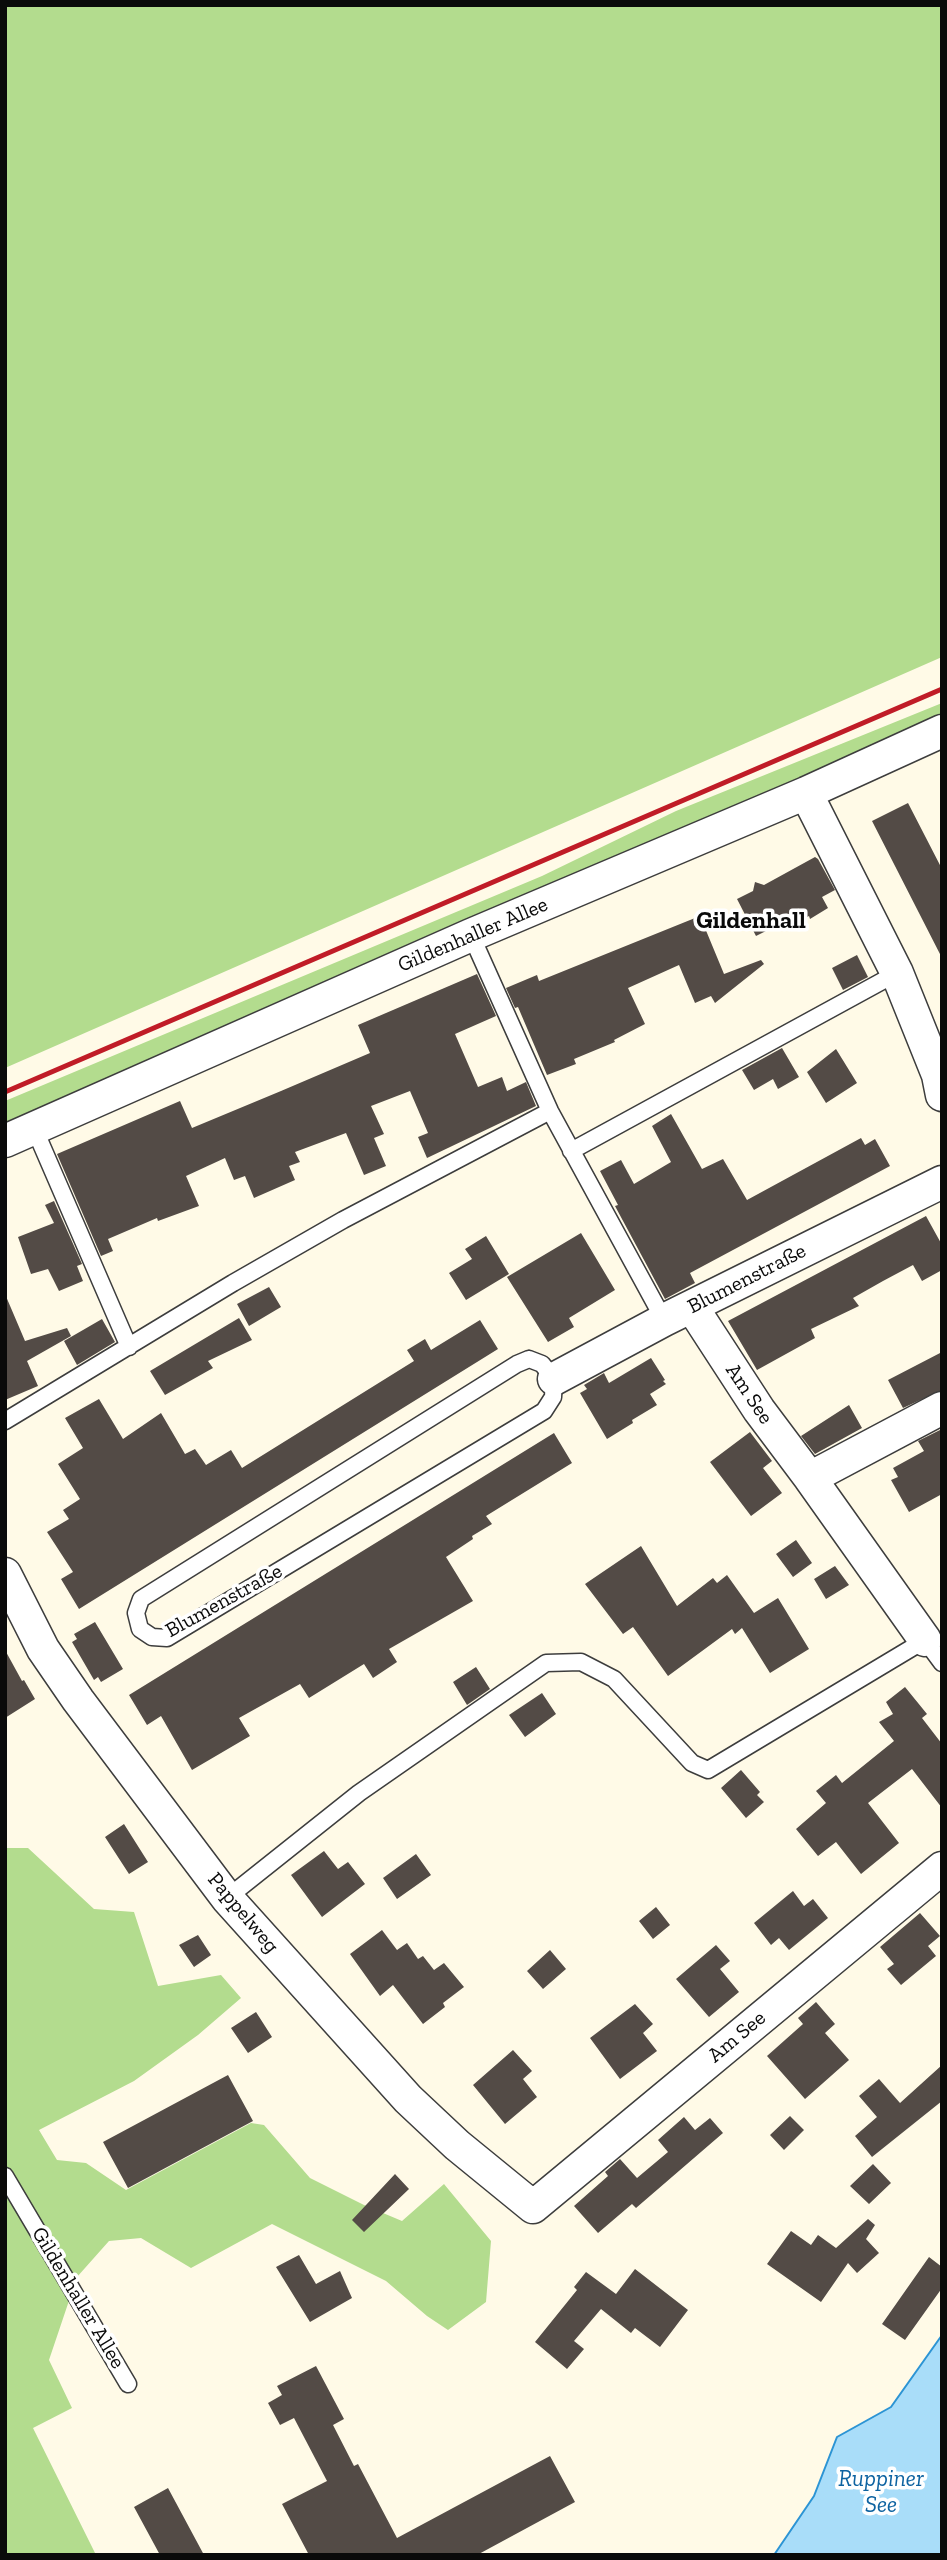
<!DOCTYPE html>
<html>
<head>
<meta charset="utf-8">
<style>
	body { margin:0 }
	#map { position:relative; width:947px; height:2560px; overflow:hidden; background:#fffae7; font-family:"Zilla Slab",serif }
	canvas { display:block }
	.frame { position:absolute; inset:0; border:7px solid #0a0a0a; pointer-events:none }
</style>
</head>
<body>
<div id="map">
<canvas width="947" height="2560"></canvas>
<div class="frame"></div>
</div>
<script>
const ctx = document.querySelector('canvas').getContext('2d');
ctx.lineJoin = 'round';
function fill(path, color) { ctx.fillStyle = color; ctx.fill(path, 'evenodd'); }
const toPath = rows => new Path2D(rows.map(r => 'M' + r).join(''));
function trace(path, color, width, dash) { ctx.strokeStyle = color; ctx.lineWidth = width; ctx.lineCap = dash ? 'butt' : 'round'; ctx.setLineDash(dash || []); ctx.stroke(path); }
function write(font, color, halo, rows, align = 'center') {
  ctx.font = font + ' "Zilla Slab",serif'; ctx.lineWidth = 7; ctx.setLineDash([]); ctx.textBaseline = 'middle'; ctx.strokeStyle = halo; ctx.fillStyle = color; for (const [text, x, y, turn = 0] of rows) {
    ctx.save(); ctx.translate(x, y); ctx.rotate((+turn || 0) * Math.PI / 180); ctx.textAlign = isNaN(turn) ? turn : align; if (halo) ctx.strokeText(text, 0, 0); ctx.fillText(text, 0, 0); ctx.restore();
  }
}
fill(toPath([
	[5,5,942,5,942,657,5,1068],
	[942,703,942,729,5,1132,5,1101,542,876,676,811],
	[5,1848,28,1848,94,1909,134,1912,158,1986,221,1975,241,1998,198,2035,134,2081,39,2130,57,2160,86,2163,126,2190,251,2123,264,2125,310,2178,364,2205,402,2221,444,2184,491,2241,486,2302,448,2330,427,2316,386,2281,272,2224,191,2268,141,2238,109,2241,77,2277,49,2360,72,2408,33,2428,96,2555,5,2555]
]), '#b3dc8e');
const water = toPath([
	[942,2335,942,2555,774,2555,814,2496,837,2437,891,2407,942,2335]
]);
fill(water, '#a9ddf9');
trace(water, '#2c94d4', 2);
fill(toPath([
	[908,803,942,869,942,958,872,821],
	[815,857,818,859,835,890,822,897,828,908,810,919,809,916,791,925,788,920,756,936,737,899,753,891,755,882,764,885],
	[700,916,724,974,761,960,764,964,715,1003,711,996,695,1003,679,965,628,988,645,1024,614,1040,615,1042,574,1059,576,1064,547,1075,518,1007,515,1008,506,988,537,975,539,981],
	[857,955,868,977,843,990,832,968],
	[477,974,496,1016,455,1034,478,1087,502,1077,507,1091,526,1082,536,1106,427,1158,418,1137,428,1133,410,1091,371,1106,384,1134,374,1138,386,1166,364,1175,346,1133,295,1152,300,1162,289,1166,295,1180,254,1198,245,1176,234,1180,225,1158,186,1176,199,1206,158,1221,157,1218,108,1239,113,1251,101,1256,57,1154,180,1101,192,1128,281,1091,370,1053,358,1025],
	[782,1048,799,1077,778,1089,773,1079,754,1090,742,1070],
	[836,1049,857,1083,826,1103,807,1072],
	[671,1114,702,1169,723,1159,747,1200,861,1138,865,1145,875,1139,890,1166,690,1273,695,1283,665,1299,615,1206,618,1205,600,1171,621,1160,634,1184,671,1162,652,1126],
	[54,1201,82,1264,77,1266,83,1281,59,1291,48,1269,31,1274,18,1237,54,1223,45,1205],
	[926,1216,942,1245,942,1270,922,1281,913,1265,883,1281,853,1298,859,1306,811,1329,815,1338,757,1370,728,1321],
	[581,1233,615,1290,569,1318,574,1327,548,1342,507,1277],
	[486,1236,509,1274,466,1300,449,1273,472,1259,465,1249],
	[269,1287,281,1307,249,1326,237,1304],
	[5,1294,25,1341,67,1328,71,1336,27,1361,38,1386,5,1400],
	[239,1318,252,1340,208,1361,213,1368,165,1395,150,1371],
	[102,1319,115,1342,77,1365,64,1341],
	[480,1320,498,1349,79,1609,61,1579,73,1572,47,1532,69,1519,63,1510,80,1499,58,1464,83,1448,65,1418,99,1399,123,1439,161,1413,185,1454,195,1449,206,1465,231,1450,242,1468,414,1361,407,1350,425,1339,431,1350],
	[942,1352,942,1390,903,1408,888,1380],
	[651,1358,665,1380,663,1381,666,1384,650,1394,657,1405,632,1420,633,1423,607,1439,580,1393,587,1389,584,1385,604,1373,609,1383],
	[849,1405,862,1428,815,1454,801,1436],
	[942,1429,942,1494,909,1512,891,1480,898,1477,893,1468,924,1451,918,1441],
	[750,1432,772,1461,763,1468,782,1493,751,1516,710,1462],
	[554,1433,572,1463,486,1516,492,1524,472,1536,473,1539,446,1557,473,1601,389,1649,397,1662,373,1678,364,1664,309,1698,300,1684,239,1718,250,1736,192,1770,161,1716,147,1725,129,1695],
	[796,1540,812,1563,793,1577,776,1554],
	[641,1546,677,1606,713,1578,717,1583,727,1575,754,1613,778,1598,809,1649,770,1673,742,1628,735,1634,732,1629,668,1676,633,1627,623,1634,585,1584],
	[835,1566,849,1585,826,1599,814,1579],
	[95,1622,123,1669,101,1682,98,1677,94,1680,72,1642,77,1639,74,1634],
	[5,1650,22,1681,24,1680,35,1699,5,1718],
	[476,1667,490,1689,467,1705,453,1682],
	[905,1687,927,1714,922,1718,942,1744,942,1808,912,1769,868,1803,899,1843,861,1874,836,1842,818,1856,796,1829,826,1803,816,1791,836,1775,842,1783,894,1741,879,1722,893,1714,886,1702],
	[542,1693,556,1714,525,1737,509,1715],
	[741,1770,760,1792,757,1795,764,1802,746,1818,721,1788],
	[124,1824,148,1862,129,1874,105,1837],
	[324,1851,338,1869,348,1862,365,1884,322,1917,291,1875],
	[416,1854,431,1875,397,1899,383,1878],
	[793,1891,804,1906,813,1899,828,1918,789,1950,779,1938,771,1945,754,1923],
	[656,1907,670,1925,653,1939,639,1921],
	[920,1913,940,1936,928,1946,936,1956,901,1985,887,1969,894,1964,880,1947],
	[382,1930,397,1950,407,1943,418,1959,423,1956,434,1970,444,1963,464,1987,443,2003,445,2007,423,2024,393,1985,380,1996,350,1954],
	[198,1935,211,1955,194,1967,179,1945],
	[716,1945,730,1961,720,1969,739,1992,709,2017,676,1979],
	[550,1950,566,1969,543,1989,527,1971],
	[816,2002,835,2024,825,2033,849,2060,805,2099,767,2056,803,2024,798,2018],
	[635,2004,653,2024,643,2033,657,2051,620,2079,590,2038],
	[256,2012,272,2037,248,2053,231,2028],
	[513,2050,532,2071,523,2079,537,2097,505,2124,473,2085],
	[942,2065,942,2101,872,2157,855,2136,877,2117,859,2096,879,2079,900,2103],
	[228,2075,253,2121,128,2188,103,2142],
	[790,2116,804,2130,784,2150,770,2135],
	[684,2117,695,2130,710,2118,723,2133,636,2208,632,2204,598,2233,574,2206,608,2176,605,2172,620,2159,637,2178,668,2152,658,2140],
	[873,2164,891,2183,869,2204,850,2186],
	[395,2174,409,2189,364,2232,352,2220],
	[868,2219,875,2225,866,2239,879,2253,857,2273,848,2263,821,2302,767,2264,791,2231,811,2245,818,2235,836,2248],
	[299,2255,316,2284,340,2271,352,2298,310,2322,276,2267],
	[929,2257,942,2267,942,2288,905,2340,882,2324],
	[635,2269,688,2310,660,2347,635,2328,631,2333,601,2309,574,2341,584,2349,567,2369,535,2342,577,2290,574,2287,586,2272,616,2294],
	[316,2366,344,2419,333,2425,354,2466,358,2464,397,2538,550,2456,575,2502,477,2555,309,2555,282,2504,327,2481,294,2418,280,2425,268,2403,282,2395,277,2386],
	[168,2488,204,2555,160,2555,134,2507]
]), '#534b46');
const lane = toPath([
	[471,935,550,1111,664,1320],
	[35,1130,129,1347],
	[571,1151,897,973],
	[529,1359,542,1364,554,1379,553,1397,544,1411,167,1638,152,1637,140,1629,136,1613,141,1599,517,1364,529,1359],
	[5,1421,233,1283,343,1220,550,1111],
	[227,1898,359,1793,546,1663,581,1662,614,1679,692,1763,708,1770,925,1640,942,1663],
	[5,2176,128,2384]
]);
const street = toPath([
	[806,793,897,973,938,1075,942,1095],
	[5,1141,471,935,806,793,942,731],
	[692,1307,759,1410,810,1478],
	[554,1379,664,1320,942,1182],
	[5,1574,43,1649,78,1700,227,1898,408,2099,457,2145,533,2207,942,1868],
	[925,1640,810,1478,942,1408]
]);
trace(lane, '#3d3d3d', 19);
trace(street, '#3d3d3d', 35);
trace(lane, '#fff', 16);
trace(street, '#fff', 32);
trace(toPath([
	[5,1092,942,689]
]), '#c01c27', 5);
write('21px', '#0a0a0a', '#fff', [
	["Gildenhaller Allee",473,935,-23],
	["Blumenstraße",747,1279,-27],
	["Am See",749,1394,56],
	["Blumenstraße",224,1601,-29],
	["Pappelweg",243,1913,50],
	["Am See",737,2037,-40],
	["Gildenhaller Allee",78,2298,59]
]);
write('italic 23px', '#0e63a1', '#fff', [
	["Ruppiner",881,2479],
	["See",881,2505]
]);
write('bold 24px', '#0a0a0a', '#fff', [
	["Gildenhall",751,921]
]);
</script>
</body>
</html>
